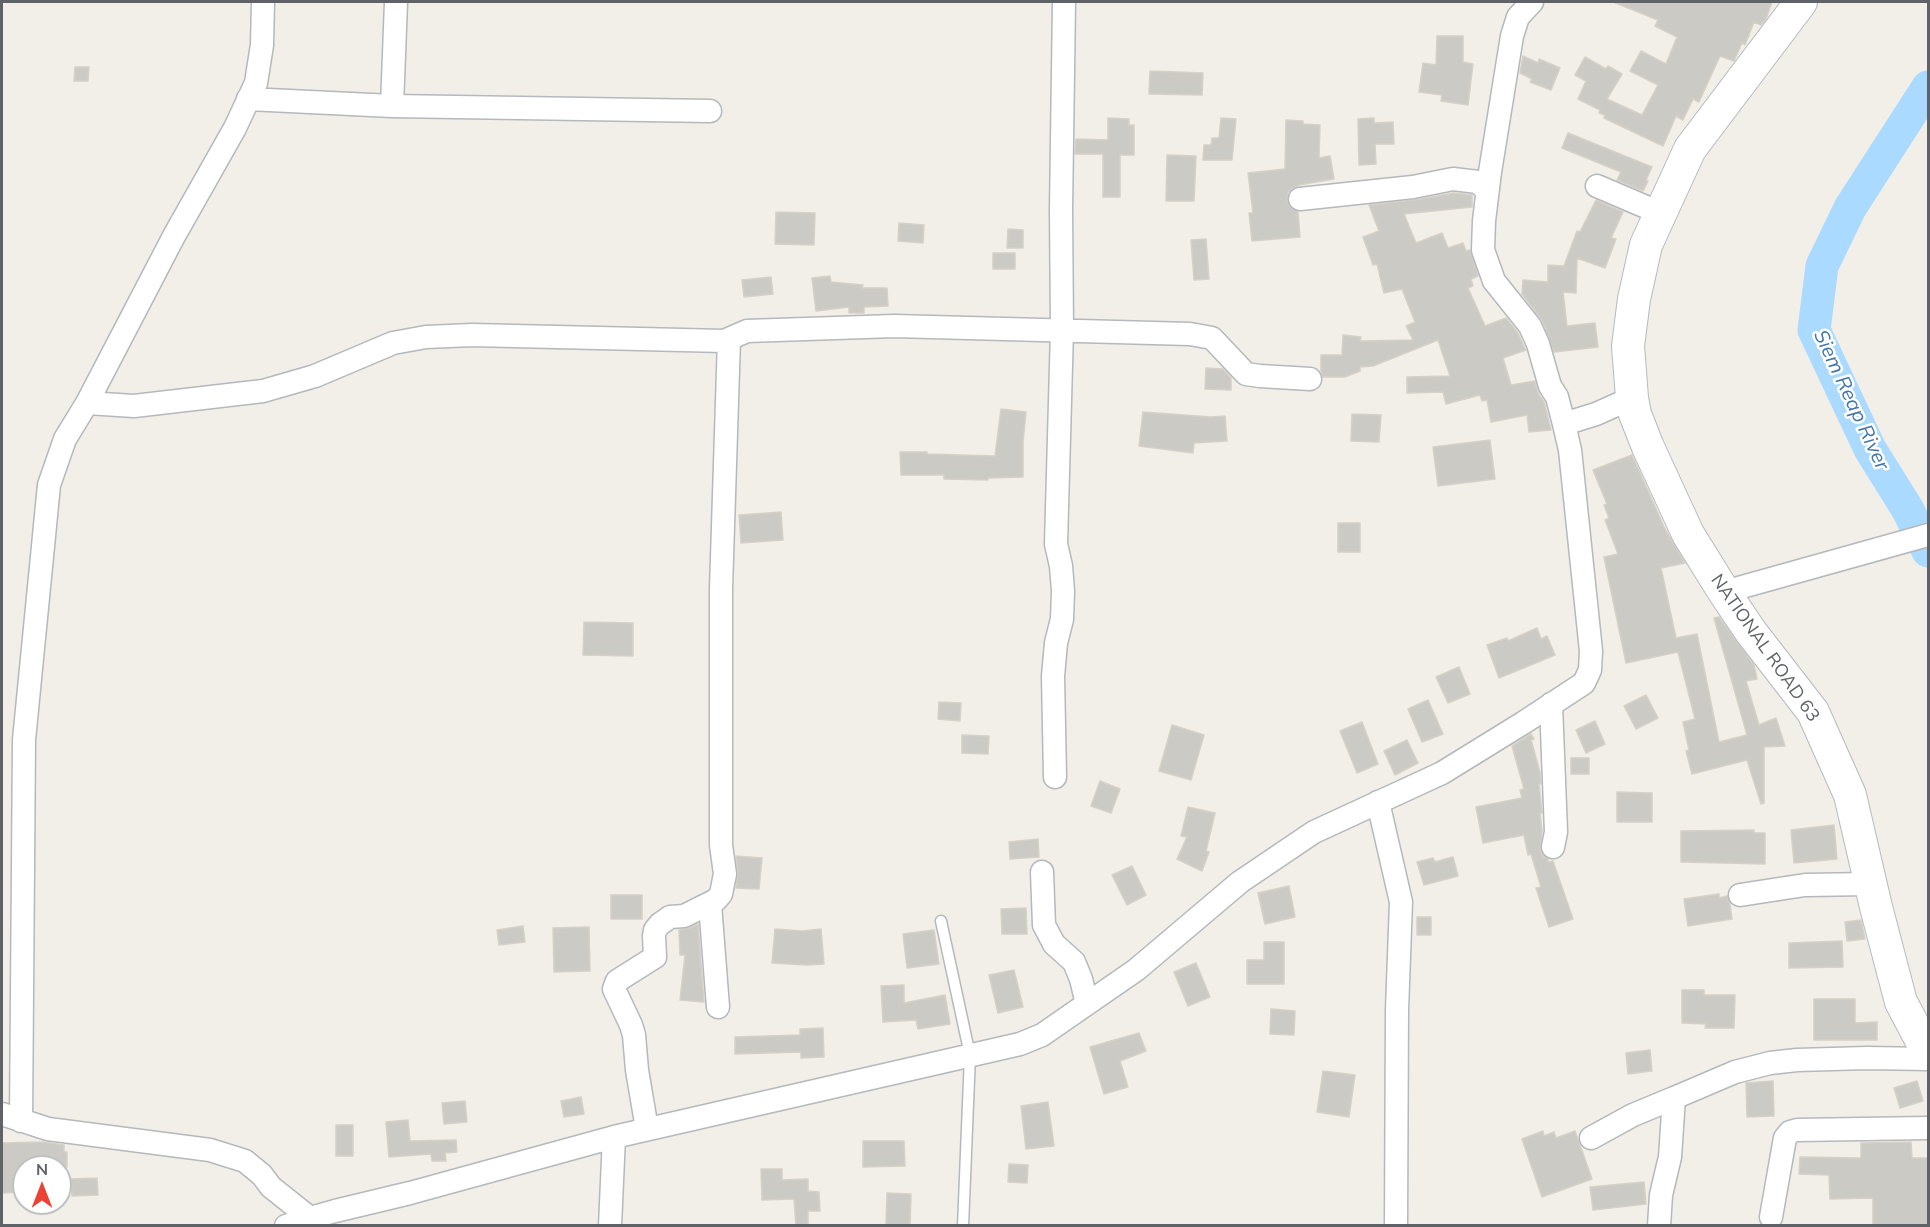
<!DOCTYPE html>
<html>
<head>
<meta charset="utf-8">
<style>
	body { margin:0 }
	#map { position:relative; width:1930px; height:1227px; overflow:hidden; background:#f1efe8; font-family:Mulish,sans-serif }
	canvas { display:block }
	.frame { position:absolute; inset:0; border:3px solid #5f6368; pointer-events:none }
	.north { position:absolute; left:12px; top:1155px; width:60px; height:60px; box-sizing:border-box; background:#fff; border:2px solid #bfc1c3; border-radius:50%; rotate:0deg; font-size:16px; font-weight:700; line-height:24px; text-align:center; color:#5f6368 }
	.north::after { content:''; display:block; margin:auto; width:21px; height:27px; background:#ea4335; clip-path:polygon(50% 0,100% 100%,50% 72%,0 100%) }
</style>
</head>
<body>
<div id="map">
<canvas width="1930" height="1227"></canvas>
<div class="frame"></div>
<div class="north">N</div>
</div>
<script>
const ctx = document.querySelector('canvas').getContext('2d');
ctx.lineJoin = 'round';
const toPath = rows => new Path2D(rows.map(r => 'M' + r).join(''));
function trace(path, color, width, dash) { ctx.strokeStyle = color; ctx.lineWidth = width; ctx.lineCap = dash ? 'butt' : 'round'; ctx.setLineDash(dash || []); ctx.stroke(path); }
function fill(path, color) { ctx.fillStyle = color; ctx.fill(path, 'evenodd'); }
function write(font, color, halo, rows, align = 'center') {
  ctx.font = font + ' Mulish,sans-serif'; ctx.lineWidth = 5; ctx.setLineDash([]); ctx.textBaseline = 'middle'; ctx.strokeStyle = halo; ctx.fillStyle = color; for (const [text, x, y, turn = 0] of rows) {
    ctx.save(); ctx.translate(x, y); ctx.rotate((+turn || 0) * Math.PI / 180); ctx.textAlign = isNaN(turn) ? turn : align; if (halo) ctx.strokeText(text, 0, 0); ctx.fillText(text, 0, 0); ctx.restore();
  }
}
trace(toPath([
	[1928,87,1850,208,1822,266,1814,330,1870,449,1908,510,1928,551]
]), '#aadaff', 33);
const building = toPath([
	[1613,2,1772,2,1766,19,1761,25,1754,22,1745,45,1742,43,1734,61,1720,56,1699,102,1693,99,1683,120,1676,116,1663,146,1604,118,1605,115,1599,113,1600,110,1578,99,1586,81,1575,75,1585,57,1606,69,1608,66,1622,74,1607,99,1642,115,1658,85,1630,71,1641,51,1666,64,1677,37,1655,26,1658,20,1613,2],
	[1437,36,1463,36,1463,62,1473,64,1468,105,1441,101,1442,95,1419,92,1423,63,1436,65,1437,36],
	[1523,56,1538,63,1539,59,1560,68,1551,90,1530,82,1532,79,1520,73,1523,56],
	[75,67,89,67,88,81,74,81,75,67],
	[1150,71,1203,73,1202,95,1149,94,1150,71],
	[1108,118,1129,119,1129,125,1134,125,1134,155,1120,155,1120,197,1103,197,1103,154,1075,154,1076,139,1108,140,1108,118],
	[1221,118,1236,119,1232,160,1203,160,1204,145,1211,145,1212,138,1219,138,1221,118],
	[1374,118,1374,123,1393,122,1394,144,1375,144,1376,164,1359,165,1358,119,1374,118],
	[1286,120,1303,121,1303,124,1320,125,1319,158,1330,156,1334,179,1299,185,1293,188,1288,193,1287,200,1289,206,1298,212,1300,237,1252,241,1249,213,1253,213,1248,173,1285,169,1286,120],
	[1568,133,1652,167,1646,180,1648,181,1643,191,1617,180,1621,172,1562,148,1568,133],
	[1167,155,1196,156,1194,201,1166,201,1167,155],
	[1454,193,1472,195,1472,207,1404,214,1416,243,1442,233,1448,248,1463,243,1466,251,1470,250,1478,276,1471,279,1473,286,1468,288,1485,326,1506,318,1518,333,1525,349,1526,350,1503,358,1511,385,1535,381,1538,393,1544,402,1551,430,1529,432,1527,415,1491,422,1487,400,1482,401,1480,395,1446,404,1443,392,1407,393,1407,377,1450,376,1438,340,1373,366,1360,367,1360,371,1345,377,1323,377,1321,371,1321,355,1342,355,1343,335,1361,337,1360,341,1413,340,1406,326,1415,322,1402,289,1384,293,1377,264,1373,265,1363,237,1379,231,1369,205,1415,200,1454,193],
	[1596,200,1623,212,1611,238,1616,239,1605,268,1577,258,1576,293,1563,292,1567,326,1595,323,1598,347,1554,352,1542,320,1522,294,1523,280,1548,282,1548,265,1564,266,1577,231,1580,232,1596,200],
	[776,212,815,213,814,245,775,244,776,212],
	[899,223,924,225,923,243,898,241,899,223],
	[1008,229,1023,230,1023,248,1007,248,1008,229],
	[1206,239,1209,279,1194,280,1191,240,1206,239],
	[993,253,1015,253,1015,269,993,269,993,253],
	[830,276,831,282,863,285,862,288,887,288,888,306,864,307,864,313,849,313,849,307,816,311,812,278,830,276],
	[771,277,773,294,744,297,742,280,771,277],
	[1206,368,1223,369,1231,378,1231,390,1205,389,1206,368],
	[1001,409,1026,412,1023,442,1023,477,988,478,988,480,944,479,944,475,901,475,900,452,927,452,927,454,995,456,1001,409],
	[1143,412,1211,417,1225,416,1227,441,1194,443,1193,453,1139,446,1143,412],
	[1352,414,1381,415,1379,442,1351,441,1352,414],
	[1490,440,1495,479,1438,486,1433,447,1490,440],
	[1632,455,1665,529,1685,563,1661,568,1676,638,1697,634,1719,742,1747,735,1714,618,1719,617,1754,665,1757,679,1746,681,1759,725,1776,718,1785,746,1764,747,1764,803,1761,804,1747,760,1692,774,1686,751,1689,750,1683,722,1695,719,1678,652,1626,663,1604,557,1618,554,1605,520,1609,518,1604,505,1607,504,1593,470,1632,455],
	[781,512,783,540,741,543,739,515,781,512],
	[1338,523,1360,523,1360,552,1338,552,1338,523],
	[584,622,633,623,633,656,583,655,584,622],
	[1537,628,1541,639,1547,636,1555,655,1499,678,1487,645,1507,638,1508,641,1537,628],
	[1459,667,1470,694,1448,703,1436,677,1459,667],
	[1646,695,1658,718,1636,729,1624,706,1646,695],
	[1428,700,1443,734,1422,742,1408,709,1428,700],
	[939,702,961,703,960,721,938,719,939,702],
	[1595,721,1605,744,1586,753,1576,730,1595,721],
	[1362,722,1378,764,1357,773,1340,731,1362,722],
	[1172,725,1204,735,1191,780,1159,771,1172,725],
	[1531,734,1534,739,1531,740,1540,772,1541,784,1539,784,1542,813,1540,813,1542,831,1540,851,1544,857,1548,859,1548,862,1553,861,1573,919,1549,927,1536,888,1541,887,1531,854,1528,855,1524,835,1483,843,1476,807,1522,798,1520,790,1524,789,1512,746,1531,734],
	[962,735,989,736,988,754,962,753,962,735],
	[1407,740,1418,763,1395,775,1384,751,1407,740],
	[1571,758,1589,758,1589,774,1571,774,1571,758],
	[1100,781,1120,789,1111,813,1091,806,1100,781],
	[1617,792,1652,793,1652,822,1617,822,1617,792],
	[1188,807,1215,813,1206,851,1209,852,1202,871,1177,859,1187,837,1181,836,1188,807],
	[1834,825,1837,859,1794,863,1791,830,1834,825],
	[1754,830,1754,833,1765,833,1765,864,1681,862,1681,831,1754,830],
	[1038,839,1039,857,1010,859,1009,842,1038,839],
	[736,856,762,858,759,889,736,888,738,873,736,856],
	[1453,857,1458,876,1424,885,1417,862,1433,858,1435,862,1453,857],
	[1132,866,1146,895,1127,905,1112,875,1132,866],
	[1289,886,1295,917,1265,924,1258,893,1289,886],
	[1719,894,1719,898,1727,896,1730,904,1732,919,1688,926,1684,899,1719,894],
	[611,895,642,895,642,919,611,919,611,895],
	[1026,908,1027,934,1002,934,1001,909,1026,908],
	[1417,917,1431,917,1431,935,1417,935,1417,917],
	[1861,920,1865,939,1847,941,1845,922,1861,920],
	[698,924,704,1002,680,1000,685,955,680,955,679,930,690,928,698,924],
	[523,926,525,942,499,945,497,930,523,926],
	[589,927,590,971,554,972,553,928,589,927],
	[775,929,802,931,821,929,824,964,806,965,772,963,775,929],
	[934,930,939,964,907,968,903,934,934,930],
	[1842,941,1843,967,1789,968,1789,943,1842,941],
	[1264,942,1284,942,1284,984,1247,984,1247,960,1264,960,1264,942],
	[1196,963,1210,997,1188,1006,1174,972,1196,963],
	[1014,970,1023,1007,998,1013,989,975,1014,970],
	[904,985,904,1003,945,995,950,1024,918,1029,916,1020,883,1022,881,986,904,985],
	[1682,990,1704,990,1704,995,1735,995,1734,1028,1705,1028,1706,1024,1682,1023,1682,990],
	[1814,999,1855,999,1855,1023,1877,1022,1877,1040,1814,1040,1814,999],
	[1271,1009,1295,1011,1294,1035,1270,1034,1271,1009],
	[823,1028,824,1057,801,1058,801,1052,735,1054,735,1037,800,1035,800,1029,823,1028],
	[1139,1033,1146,1051,1120,1061,1128,1087,1104,1094,1090,1047,1139,1033],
	[1650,1050,1652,1071,1628,1074,1626,1053,1650,1050],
	[1323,1071,1355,1075,1349,1117,1317,1112,1323,1071],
	[1773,1081,1774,1116,1747,1117,1746,1083,1773,1081],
	[1917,1081,1923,1101,1900,1108,1894,1088,1917,1081],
	[581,1097,584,1114,564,1117,561,1101,581,1097],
	[465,1101,467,1122,444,1124,442,1103,465,1101],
	[1048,1102,1054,1146,1026,1149,1021,1106,1048,1102],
	[408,1120,410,1141,456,1140,457,1152,445,1153,446,1161,432,1161,431,1154,389,1157,386,1122,408,1120],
	[336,1125,353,1125,353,1156,336,1156,336,1125],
	[1543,1131,1544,1136,1554,1132,1556,1138,1575,1131,1592,1179,1542,1197,1522,1139,1543,1131],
	[863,1141,904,1141,905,1166,863,1167,863,1141],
	[43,1142,64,1145,64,1152,67,1152,67,1167,24,1167,24,1192,2,1193,2,1143,43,1142],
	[1911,1142,1912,1158,1929,1158,1928,1226,1873,1226,1873,1198,1830,1199,1829,1175,1799,1174,1800,1157,1861,1158,1861,1143,1911,1142],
	[1009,1164,1028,1165,1027,1183,1008,1182,1009,1164],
	[761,1169,782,1169,782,1180,808,1179,808,1191,819,1192,820,1211,808,1211,808,1226,796,1226,794,1199,762,1200,761,1169],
	[97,1178,98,1195,72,1196,71,1179,97,1178],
	[1644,1182,1646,1204,1593,1210,1590,1187,1644,1182],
	[887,1193,911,1194,910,1226,886,1226,887,1193]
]);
fill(building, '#cccac5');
trace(building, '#d6d1c6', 1.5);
const lane = toPath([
	[941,921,970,1055,963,1226]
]);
const street = toPath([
	[248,99,392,106,396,2],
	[392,106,710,111],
	[1597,186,1660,213],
	[1300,199,1413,187,1453,179,1478,182,1487,191],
	[87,403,134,406,263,391,315,376,393,343,426,337,472,335,724,341,747,331,894,326,1190,334,1212,338,1246,374,1260,376,1310,379],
	[1564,424,1596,414,1632,398],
	[1724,592,1928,535],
	[1551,704,1556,832,1553,847],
	[1055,777,1053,676,1056,643,1062,619,1063,591,1061,566,1056,544,1062,330,1061,210,1064,2],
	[1378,802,1401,902,1397,1010,1396,1226],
	[1042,872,1044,925,1054,944,1074,962,1081,979,1087,1004],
	[1740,895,1805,885,1870,884],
	[710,904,718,1007],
	[2,1114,48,1129,210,1150,245,1161,262,1175,271,1187,310,1218,335,1211,410,1193,614,1137,1020,1044,1042,1035,1136,970,1240,882,1314,832,1442,773,1523,723,1584,683,1590,670,1591,651,1570,450,1564,424,1557,397,1550,386,1538,344,1530,326,1494,281,1483,250,1484,221,1490,172,1512,36,1518,17,1532,2],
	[21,1121,24,740,49,485,65,439,87,403,174,236,235,128,256,83,262,45,263,2],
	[647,1129,637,1070,634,1035,631,1025,614,989,617,981,655,957,654,936,655,930,660,924,670,917,684,916,716,900,721,894,725,874,721,845,721,589,729,339],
	[1591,1138,1633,1115,1674,1098],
	[1771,1217,1785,1138,1790,1132,1797,1130,1928,1128],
	[286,1226,310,1218],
	[610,1226,614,1137],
	[1659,1226,1661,1195,1670,1157,1674,1098,1735,1072,1770,1063,1797,1060,1867,1058,1928,1059]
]);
const secondary = toPath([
	[1801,2,1690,149,1646,245,1634,299,1628,346,1632,398,1635,414,1648,447,1688,534,1724,592,1751,632,1813,712,1850,795,1876,907,1901,1002,1928,1053]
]);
trace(lane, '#b5b8bc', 13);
trace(street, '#b5b8bc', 25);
trace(secondary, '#b6babf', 34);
trace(lane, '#fff', 10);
trace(street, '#fff', 22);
trace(secondary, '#fff', 32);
write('18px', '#5f6368', '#fff', [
	["NATIONAL ROAD 63",1765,648,55]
]);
write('italic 20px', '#4174aa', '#fff', [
	["Siem Reap River",1851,400,65]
]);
</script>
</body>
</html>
